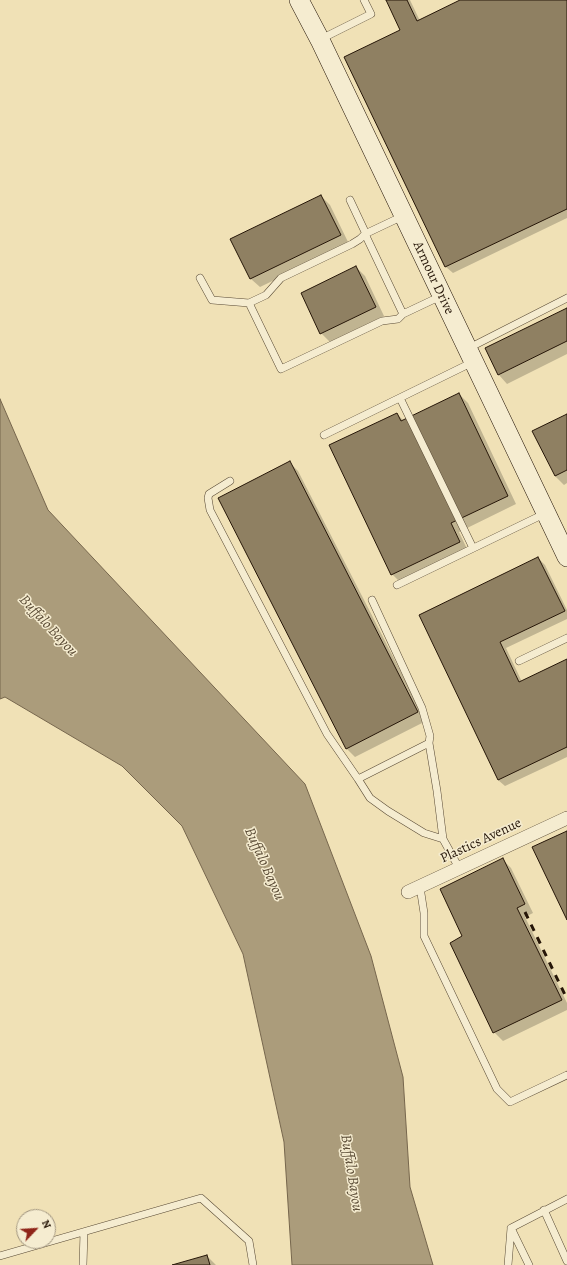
<!DOCTYPE html>
<html>
<head>
<meta charset="utf-8">
<style>
	body { margin:0 }
	#map { position:relative; width:567px; height:1265px; overflow:hidden; background:#f0e1b6; font-family:Alegreya,serif }
	canvas { display:block }
	.north { position:absolute; left:16px; top:1209px; width:40px; height:40px; box-sizing:border-box; background:#f5ecd0; border:1px solid #a29680; border-radius:50%; rotate:65deg; font-size:11px; font-weight:700; line-height:16px; text-align:center; color:#261608 }
	.north::after { content:''; display:block; margin:auto; width:14px; height:18px; background:#8f2418; clip-path:polygon(50% 0,100% 100%,50% 72%,0 100%) }
</style>
</head>
<body>
<div id="map">
<canvas width="567" height="1265"></canvas>
<div class="north">N</div>
</div>
<script>
const ctx = document.querySelector('canvas').getContext('2d');
ctx.lineJoin = 'round';
function fill(path, color) { ctx.fillStyle = color; ctx.fill(path, 'evenodd'); }
const toPath = rows => new Path2D(rows.map(r => 'M' + r).join(''));
function trace(path, color, width, dash) { ctx.strokeStyle = color; ctx.lineWidth = width; ctx.lineCap = dash ? 'butt' : 'round'; ctx.setLineDash(dash || []); ctx.stroke(path); }
function write(font, color, halo, rows, align = 'center') {
  ctx.font = font + ' Alegreya,serif'; ctx.lineWidth = 3; ctx.setLineDash([]); ctx.textBaseline = 'middle'; ctx.strokeStyle = halo; ctx.fillStyle = color; for (const [text, x, y, turn = 0] of rows) {
    ctx.save(); ctx.translate(x, y); ctx.rotate((+turn || 0) * Math.PI / 180); ctx.textAlign = isNaN(turn) ? turn : align; if (halo) ctx.strokeText(text, 0, 0); ctx.fillText(text, 0, 0); ctx.restore();
  }
}
const water = toPath([
	[0,399,48,510,305,784,371,956,403,1077,410,1187,433,1265,292,1265,284,1142,243,954,182,826,122,766,5,697,0,699,0,399]
]);
fill(water, '#ab9c7b');
trace(water, '#76664d', 1);
fill(toPath([
	[387,0,410,0,420,21,463,0,567,0,567,218,453,273,446,267,345,57,401,30],
	[321,196,330,205,349,244,260,287,251,279,232,240],
	[356,267,365,276,384,316,330,342,321,333],
	[567,309,567,354,507,384,499,375,486,349],
	[459,394,468,403,516,504,459,532,468,551,401,583,392,574,397,414,404,421],
	[567,415,567,483,564,485,555,476,534,431],
	[290,463,298,471,426,721,355,757,346,748],
	[538,558,545,565,567,610,567,619,506,648,522,682,567,660,567,757,505,786,498,780,421,616],
	[503,860,511,868,533,913,525,917,567,1003,567,1010,503,1041,494,1032,464,937],
	[207,1256,216,1265,176,1265]
]), '#0003');
const building = toPath([
	[386,0,407,0,417,21,460,0,567,0,567,209,445,267,344,57,400,30,386,0],
	[321,195,341,235,250,279,230,239,321,195],
	[356,266,376,307,320,334,301,293,356,266],
	[567,308,567,341,498,375,485,348,567,308],
	[459,393,508,496,451,523,460,542,391,575,329,445,397,413,401,421,459,393],
	[567,414,567,470,555,476,532,431,567,414],
	[290,461,418,712,346,749,218,498,290,461],
	[538,557,565,611,500,642,519,682,567,659,567,747,498,780,419,615,538,557],
	[567,831,567,920,532,847,567,831],
	[503,858,525,904,517,908,562,1000,493,1033,450,943,462,936,440,889,503,858],
	[207,1255,210,1265,172,1265,207,1255]
]);
fill(building, '#8f8062');
trace(building, '#261608', 1);
const lane = toPath([
	[321,39,371,14,364,0],
	[350,200,366,234],
	[403,216,365,234,403,314,441,296],
	[365,234,360,239,352,244,281,278,266,295,249,303,281,369,382,321,398,319,403,314],
	[200,278,212,300,249,303],
	[469,348,567,298],
	[400,398,473,548],
	[324,435,473,362],
	[230,481,209,494,208,498,210,510,327,734,358,779],
	[397,585,546,513],
	[372,600,422,708,430,736,429,743],
	[519,661,567,638],
	[443,839,437,791,429,743,358,779,370,798,388,811,424,833,443,839,459,868],
	[420,887,424,913,424,936,497,1089,510,1102,567,1075],
	[544,1210,567,1261],
	[511,1228,529,1265],
	[0,1256,201,1198,249,1241,253,1265],
	[83,1265,84,1232],
	[508,1265,511,1228,567,1199]
]);
const street = toPath([
	[408,892,567,818]
]);
const secondary = toPath([
	[299,0,320,40,567,557]
]);
trace(lane, '#584934', 8);
trace(street, '#584934', 14);
trace(secondary, '#261608', 20);
trace(lane, '#f5ecd0', 7);
trace(street, '#f5ecd0', 13);
trace(secondary, '#f5ecd0', 19);
trace(toPath([
	[525,912,567,999]
]), '#261608', 3, [7, 7]);
write('14px', '#261608', '#f5ecd0', [
	["Armour Drive",433,278,65],
	["Plastics Avenue",481,841,-25]
]);
write('italic 15px', '#5b4c36', '#f5ecd0', [
	["Buffalo Bayou",48,626,47],
	["Buffalo Bayou",264,864,66],
	["Buffalo Bayou",351,1173,81]
]);
</script>
</body>
</html>
